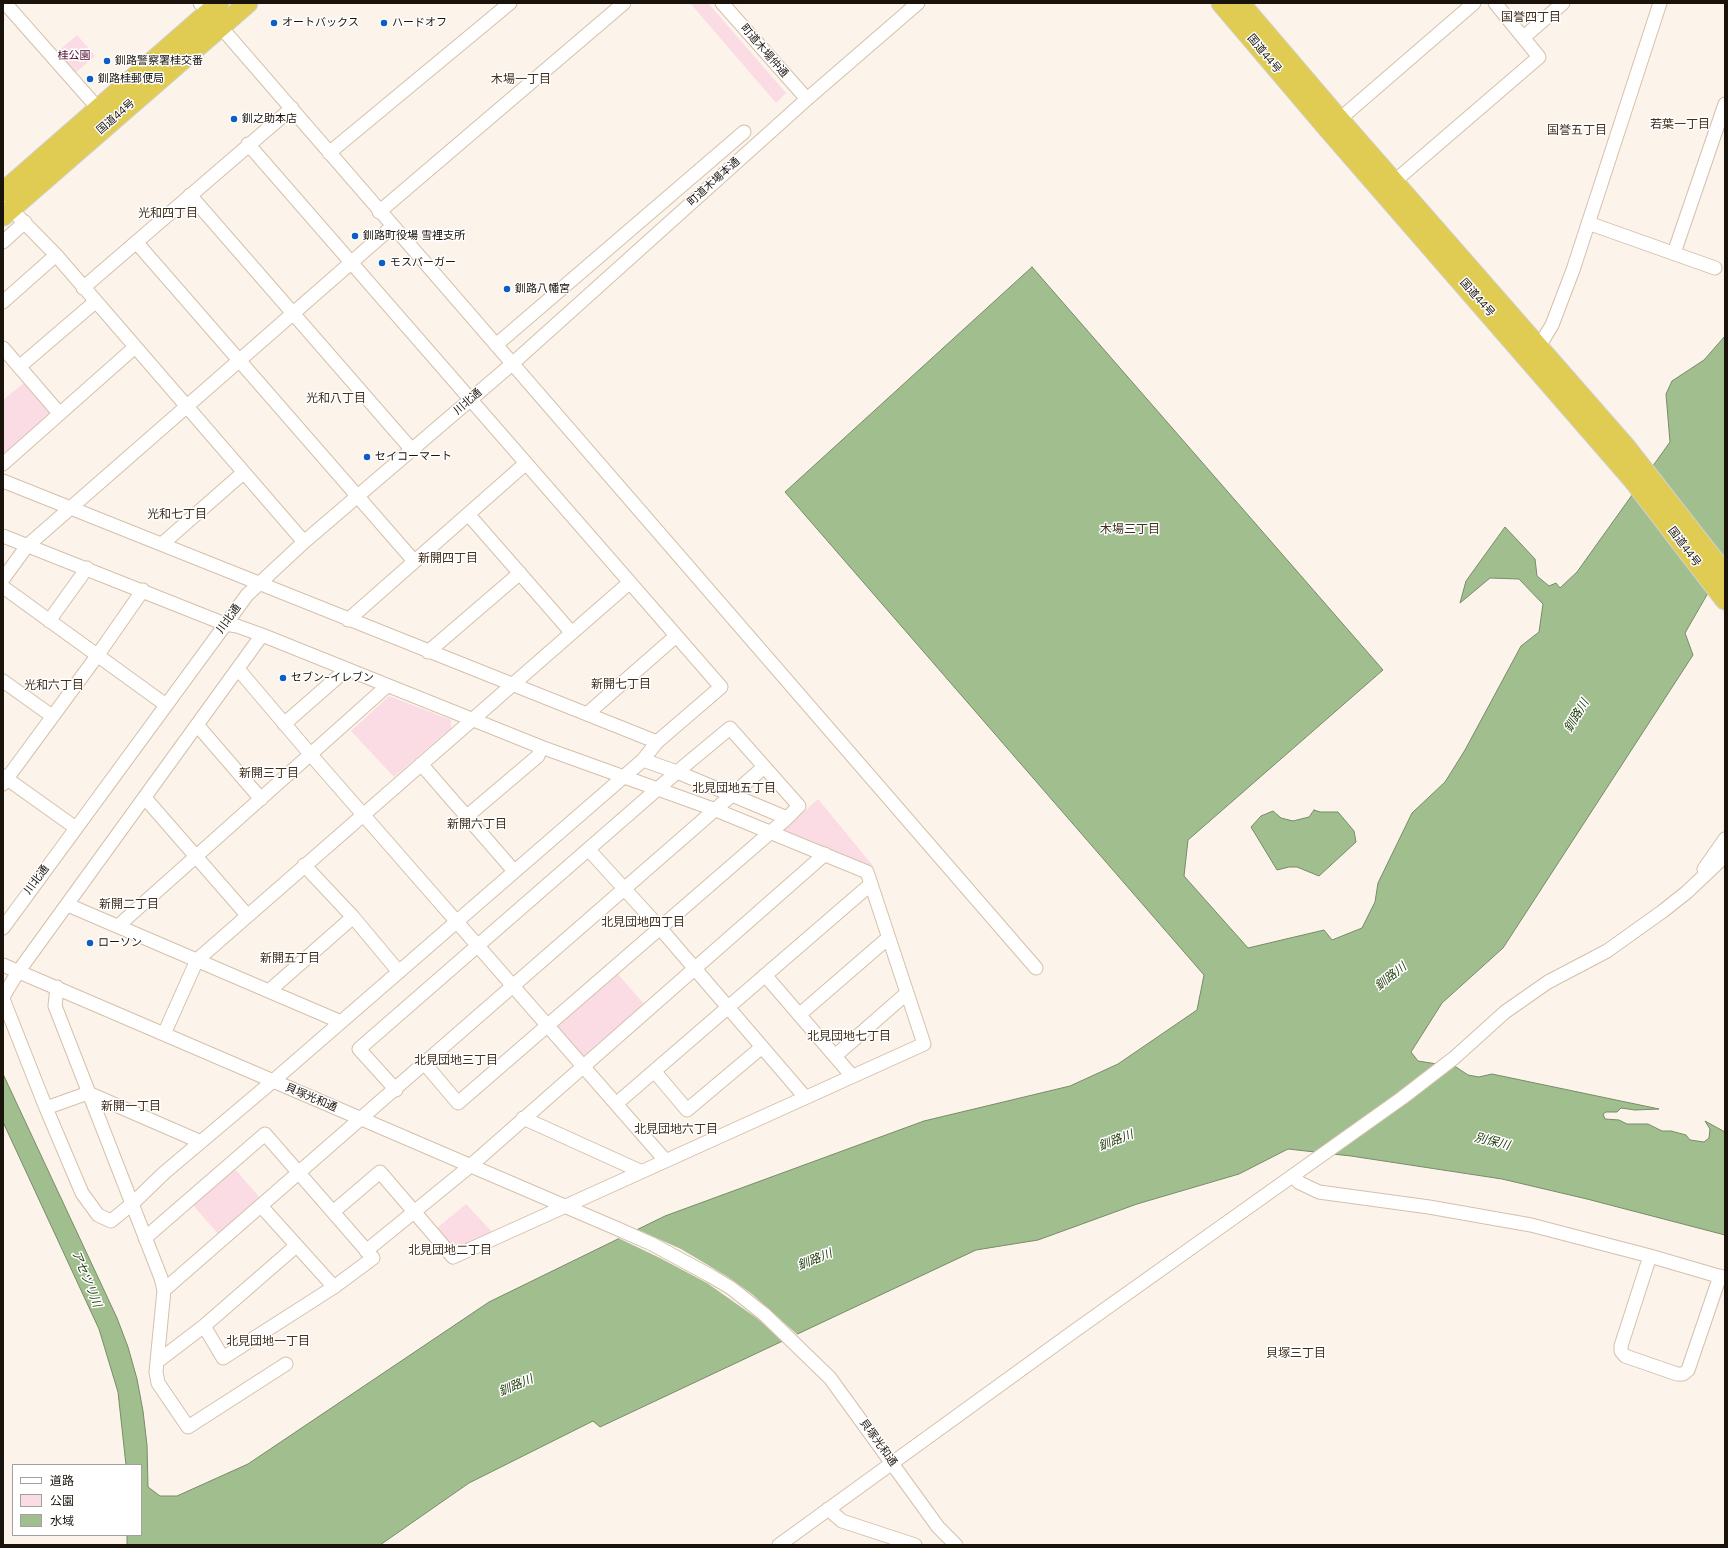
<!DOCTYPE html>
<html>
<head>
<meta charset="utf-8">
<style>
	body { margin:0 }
	#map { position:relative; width:1728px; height:1548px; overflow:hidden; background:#fcf3eb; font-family:"DM Sans","Noto Sans JP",sans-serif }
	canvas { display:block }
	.frame { position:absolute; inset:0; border:4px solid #1a130b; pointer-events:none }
	.legend { position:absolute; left:12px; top:1464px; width:130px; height:72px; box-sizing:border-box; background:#fff; border:1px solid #a3a19d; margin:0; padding:5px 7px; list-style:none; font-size:12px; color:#1a130b }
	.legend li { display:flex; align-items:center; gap:8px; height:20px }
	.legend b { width:20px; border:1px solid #a3a19d }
</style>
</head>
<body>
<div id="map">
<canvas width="1728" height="1548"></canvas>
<div class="frame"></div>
<ul class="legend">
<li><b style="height:5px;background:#fff"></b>道路</li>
<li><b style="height:11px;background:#fbdce5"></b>公園</li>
<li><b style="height:11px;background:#a1be8f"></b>水域</li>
</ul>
</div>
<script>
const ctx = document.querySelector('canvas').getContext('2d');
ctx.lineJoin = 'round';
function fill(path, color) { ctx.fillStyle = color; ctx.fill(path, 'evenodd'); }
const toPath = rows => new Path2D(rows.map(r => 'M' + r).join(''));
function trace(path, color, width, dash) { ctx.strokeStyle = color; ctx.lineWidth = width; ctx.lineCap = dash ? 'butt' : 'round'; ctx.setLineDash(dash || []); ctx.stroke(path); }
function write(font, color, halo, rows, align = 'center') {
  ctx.font = font + ' "DM Sans","Noto Sans JP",sans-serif'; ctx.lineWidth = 3; ctx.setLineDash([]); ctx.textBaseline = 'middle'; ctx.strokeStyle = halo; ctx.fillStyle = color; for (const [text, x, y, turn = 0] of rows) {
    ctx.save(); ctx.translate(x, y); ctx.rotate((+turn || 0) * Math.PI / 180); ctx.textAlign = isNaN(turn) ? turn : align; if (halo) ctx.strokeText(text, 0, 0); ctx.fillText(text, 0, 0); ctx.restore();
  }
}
fill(toPath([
	[690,3,708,3,786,93,776,103],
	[77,35,95,56,72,76,54,55],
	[24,383,48,410,49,415,3,459,3,400],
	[389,696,451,720,451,728,394,777,351,731],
	[818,799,874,867,784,830],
	[617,973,644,1004,583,1057,555,1026],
	[234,1168,261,1199,219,1235,192,1204],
	[466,1204,493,1233,455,1251,437,1228]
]), '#fbdce5');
const water = toPath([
	[1032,267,1383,670,1188,840,1184,876,1248,948,1324,930,1332,940,1362,928,1375,902,1378,883,1412,813,1445,782,1465,750,1521,646,1539,632,1543,604,1519,579,1490,578,1460,603,1466,581,1505,527,1535,559,1537,576,1549,586,1556,583,1560,588,1577,572,1670,442,1666,394,1672,381,1704,360,1725,336,1725,570,1708,593,1685,633,1693,655,1503,948,1442,1003,1411,1052,1418,1061,1456,1067,1468,1075,1479,1077,1492,1074,1659,1109,1635,1110,1621,1108,1617,1112,1606,1112,1603,1114,1605,1119,1619,1120,1627,1124,1648,1124,1662,1131,1671,1131,1686,1135,1690,1140,1704,1142,1709,1138,1710,1129,1705,1121,1725,1132,1725,1235,1587,1199,1502,1179,1351,1156,1288,1149,1239,1174,1137,1204,1038,1240,976,1250,600,1427,593,1421,469,1483,380,1545,127,1545,127,1535,141,1535,141,1465,126,1465,118,1392,99,1329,3,1122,3,1074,117,1318,128,1347,137,1379,143,1411,147,1445,148,1487,160,1496,177,1496,248,1464,489,1302,665,1216,924,1121,1070,1086,1118,1064,1197,1010,1204,975,785,492,1032,267],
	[1314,810,1320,812,1338,812,1354,831,1356,842,1319,876,1297,867,1289,867,1277,870,1251,827,1261,816,1273,811,1281,818,1293,821,1309,817,1314,810]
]);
fill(water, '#a1be8f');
trace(water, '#788b67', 1);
fill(toPath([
	[634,1228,681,1249,728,1277,752,1294,799,1336,784,1343,758,1319,707,1283,660,1258,616,1237]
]), '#fcf3eb');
const minor = toPath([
	[5,3,103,114],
	[200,3,1036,968],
	[722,3,807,99],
	[1524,37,1563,3],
	[1334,124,1474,3],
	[329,153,510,3],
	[1389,186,1539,57,1495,3],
	[190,195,412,450],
	[4,206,11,209,56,255,304,542],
	[379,212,624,3],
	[1588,223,1715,268],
	[3,242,25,222],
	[136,242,414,561],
	[1674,253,1725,104],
	[83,288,292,108],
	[3,302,56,255],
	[496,345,744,132],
	[3,348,59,413],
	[1535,353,1552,325,1573,270,1660,3],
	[19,367,95,302],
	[3,464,135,347],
	[3,481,657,742],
	[468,514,571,632],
	[3,536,225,624,237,626,262,635,541,747,716,810,867,872,924,1044,453,1257,380,1172,333,1212],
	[162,544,243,473],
	[3,579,27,546,393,226],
	[3,587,166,705],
	[348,620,525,464],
	[49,621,87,568],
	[428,652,520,573],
	[238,669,311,755,665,1160],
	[3,681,52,716],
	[587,714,676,636],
	[284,724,347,669],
	[198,726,261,799],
	[421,764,514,871],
	[3,776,76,828],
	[3,784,97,656,143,590],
	[145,798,247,915],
	[466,817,538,756,541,747],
	[589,850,660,928,805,1097],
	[304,865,353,917,399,972],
	[1704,869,1725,839],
	[68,905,341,1022],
	[118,926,387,686],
	[3,928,247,595,304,542,512,364,807,99,918,3],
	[3,965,618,1229,652,1244,711,1276,731,1288,764,1314,830,1378,938,1527,956,1545],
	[765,975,852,1076],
	[57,987,55,1006,161,1278,164,1290,156,1372,158,1383,188,1427,286,1364],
	[269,991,353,917],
	[3,997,18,972,262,635],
	[3,999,46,1108,82,1193,98,1215,111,1221,133,1203,164,1173,273,1081,643,760,657,742,721,687,248,144],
	[799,1015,888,938],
	[164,1034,197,960,629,583],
	[835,1056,907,993],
	[425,1064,458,1103,787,818],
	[655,1072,687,1110,762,1047],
	[396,1090,359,1049,677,772,730,728,799,806,787,818,677,772,643,760],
	[616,1104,871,884],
	[46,1108,88,1093,201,1142],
	[523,1118,640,1171],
	[1292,1176,1300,1183,1319,1192,1429,1207,1531,1225,1650,1256,1725,1278],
	[261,1206,334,1287],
	[145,1238,265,1134,373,1258,334,1287,223,1358,204,1326],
	[366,1251,469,1167,825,854],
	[1650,1256,1621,1346,1621,1351,1625,1356,1677,1374,1683,1374,1688,1370,1720,1276],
	[164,1290,764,767],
	[158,1361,204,1326,296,1246],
	[828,1509,842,1521,915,1545],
	[779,1545,1073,1332,1402,1098,1454,1058,1505,1012,1548,982,1607,951,1663,911,1687,892,1725,856]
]);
const highway = toPath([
	[1221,3,1328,129,1633,480,1725,600],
	[1240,3,1339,119,1626,447,1725,574],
	[3,192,219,3],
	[3,216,248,3]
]);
trace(minor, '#d5c0ab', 15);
trace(highway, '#d1d0ce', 21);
trace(minor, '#fff', 13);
trace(highway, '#e0cc53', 19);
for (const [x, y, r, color] of [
	[274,23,4,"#0d5dc7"],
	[384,23,4,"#0d5dc7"],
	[107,61,4,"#0d5dc7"],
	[90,79,4,"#0d5dc7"],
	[234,119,4,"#0d5dc7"],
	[355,236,4,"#0d5dc7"],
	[382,263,4,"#0d5dc7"],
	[507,289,4,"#0d5dc7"],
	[367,457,4,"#0d5dc7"],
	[283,678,4,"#0d5dc7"],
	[90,943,4,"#0d5dc7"]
]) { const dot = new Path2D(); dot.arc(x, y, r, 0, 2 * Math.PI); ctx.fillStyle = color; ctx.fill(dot); trace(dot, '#fff', 1.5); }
write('11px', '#1a130b', '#fff', [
	["オートバックス",282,23],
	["ハードオフ",392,23],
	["釧路警察署桂交番",115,61],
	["釧路桂郵便局",98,79],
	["釧之助本店",242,119],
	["釧路町役場 雪裡支所",363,236],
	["モスバーガー",390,263],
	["釧路八幡宮",515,289],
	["セイコーマート",375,457],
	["セブン-イレブン",291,678],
	["ローソン",98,943]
], 'left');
write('11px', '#1a130b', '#fff', [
	["町道木場仲通",764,51,49],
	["国道44号",1264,54,50],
	["国道44号",116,117,-41],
	["町道木場本通",714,182,-42],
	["国道44号",1477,298,49],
	["川北通",468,402,-41],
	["国道44号",1684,547,53],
	["川北通",229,619,-54],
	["川北通",37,880,-53],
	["貝塚光和通",311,1098,23],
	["貝塚光和通",878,1443,54]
]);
write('11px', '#500a2a', '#fff', [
	["桂公園",74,56]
]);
write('12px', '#41301f', '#fff', [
	["国誉四丁目",1531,18],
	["木場一丁目",521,80],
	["若葉一丁目",1680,125],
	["国誉五丁目",1577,131],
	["光和四丁目",168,214],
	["光和八丁目",336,399],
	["光和七丁目",177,515],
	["木場三丁目",1130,530],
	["新開四丁目",448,559],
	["新開七丁目",621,685],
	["光和六丁目",54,686],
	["新開三丁目",269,774],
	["北見団地五丁目",734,789],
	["新開六丁目",477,825],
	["新開二丁目",129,905],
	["北見団地四丁目",643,923],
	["新開五丁目",290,959],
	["北見団地七丁目",849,1037],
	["北見団地三丁目",456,1061],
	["新開一丁目",131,1107],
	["北見団地六丁目",676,1130],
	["北見団地二丁目",450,1251],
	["北見団地一丁目",268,1342],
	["貝塚三丁目",1296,1354]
]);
write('italic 12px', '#25400e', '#fff', [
	["釧路川",1577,716,-59],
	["釧路川",1391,977,-39],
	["釧路川",1116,1141,-21],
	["別保川",1492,1142,14],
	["釧路川",815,1260,-22],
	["アセツリ川",86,1279,68],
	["釧路川",516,1386,-23]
]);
</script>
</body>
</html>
